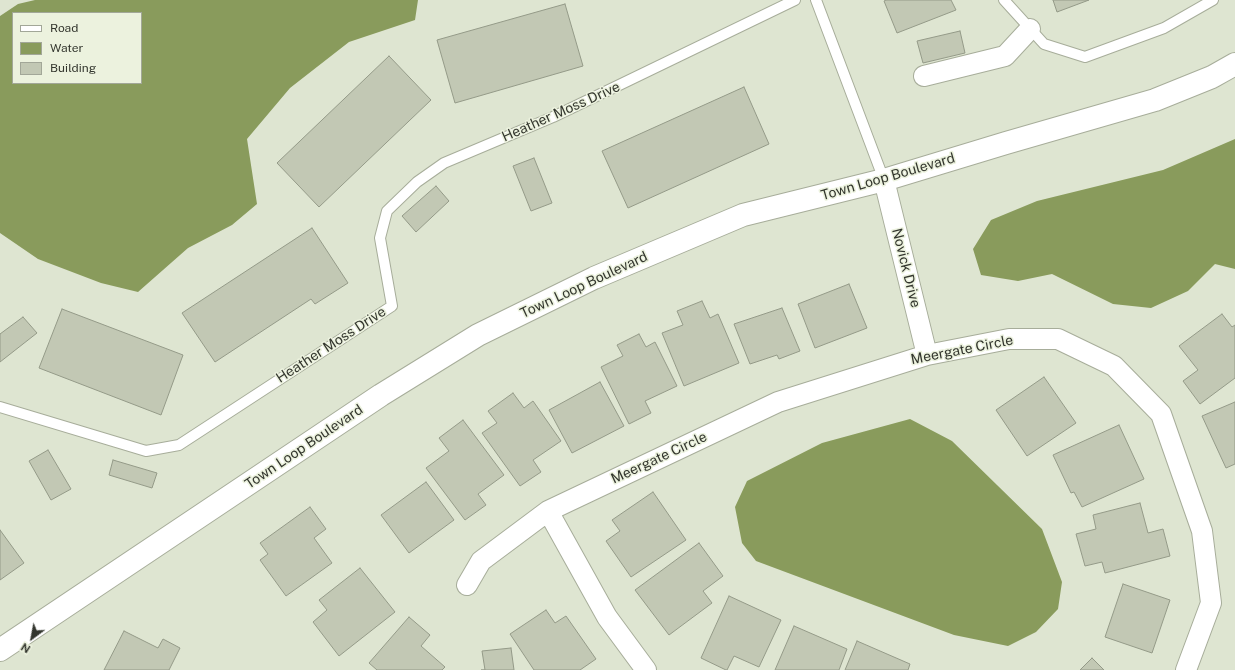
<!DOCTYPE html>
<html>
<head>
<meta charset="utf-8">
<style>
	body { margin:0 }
	#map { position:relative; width:1235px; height:670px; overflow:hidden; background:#dee5d1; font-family:"Public Sans",sans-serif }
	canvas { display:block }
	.legend { position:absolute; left:12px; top:12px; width:130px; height:72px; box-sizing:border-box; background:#ecf2de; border:1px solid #a2a798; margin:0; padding:5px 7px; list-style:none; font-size:12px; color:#33362e }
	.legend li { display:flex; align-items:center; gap:8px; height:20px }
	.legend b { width:20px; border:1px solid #a2a798 }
	.north { position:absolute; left:12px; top:618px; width:40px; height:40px; -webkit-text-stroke:3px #ecf2de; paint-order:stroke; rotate:212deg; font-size:11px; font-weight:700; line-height:16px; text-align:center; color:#33362e }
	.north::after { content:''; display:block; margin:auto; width:14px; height:18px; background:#33362e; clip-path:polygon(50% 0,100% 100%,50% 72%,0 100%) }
</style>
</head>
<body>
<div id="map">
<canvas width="1235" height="670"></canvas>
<ul class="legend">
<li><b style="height:5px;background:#fff"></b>Road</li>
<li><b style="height:11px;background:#899b5c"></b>Water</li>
<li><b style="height:11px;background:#c2c8b4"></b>Building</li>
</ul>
<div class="north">N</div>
</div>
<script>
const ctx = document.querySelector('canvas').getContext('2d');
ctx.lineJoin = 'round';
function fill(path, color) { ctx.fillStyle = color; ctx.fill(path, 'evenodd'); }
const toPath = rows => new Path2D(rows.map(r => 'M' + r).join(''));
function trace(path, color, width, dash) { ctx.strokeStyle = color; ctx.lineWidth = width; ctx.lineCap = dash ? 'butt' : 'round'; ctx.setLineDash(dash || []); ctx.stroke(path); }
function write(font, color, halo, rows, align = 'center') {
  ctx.font = font + ' "Public Sans",sans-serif'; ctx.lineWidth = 3; ctx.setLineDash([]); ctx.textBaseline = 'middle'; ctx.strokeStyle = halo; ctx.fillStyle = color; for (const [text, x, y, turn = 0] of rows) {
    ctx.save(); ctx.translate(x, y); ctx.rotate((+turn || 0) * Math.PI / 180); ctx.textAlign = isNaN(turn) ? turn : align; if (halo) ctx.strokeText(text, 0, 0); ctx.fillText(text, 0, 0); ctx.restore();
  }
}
fill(toPath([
	[35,0,418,0,415,20,349,42,290,88,247,139,257,204,232,225,188,248,138,292,101,283,38,259,0,233,0,16,18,4],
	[13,13,141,13,141,83,13,83],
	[1235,139,1235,269,1215,264,1188,291,1151,308,1113,304,1052,274,1018,281,981,275,973,249,991,220,1037,201,1163,170],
	[910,419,952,441,1042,529,1062,582,1058,609,1036,632,1008,646,954,635,756,561,742,543,735,507,747,481,822,443]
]), '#899b5c');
const building = toPath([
	[886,0,951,0,956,10,897,33,884,1,886,0],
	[1053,0,1089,0,1057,12,1053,0],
	[565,4,583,66,455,103,437,40,565,4],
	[960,31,965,53,923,63,917,41,960,31],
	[389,56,431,100,319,207,277,163,389,56],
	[744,87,769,144,628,208,602,151,744,87],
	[534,158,552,203,531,211,513,166,534,158],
	[436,186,449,201,416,232,402,216,436,186],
	[312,228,348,283,315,304,311,299,215,362,182,313,312,228],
	[849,284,867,328,815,348,798,304,849,284],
	[702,301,710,318,718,314,739,363,684,386,662,333,683,325,677,311,702,301],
	[782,308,800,351,779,359,777,355,750,364,734,324,782,308],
	[62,309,183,355,161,415,39,368,62,309],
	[1222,314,1232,327,1235,325,1235,378,1200,404,1183,381,1198,370,1179,346,1222,314],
	[23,317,37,333,0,362,0,334,23,317],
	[639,334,646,347,655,342,677,386,645,401,651,413,629,424,601,367,623,356,617,345,639,334],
	[1044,377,1076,423,1027,456,996,410,1044,377],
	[600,382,624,426,572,453,549,410,600,382],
	[513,393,524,408,533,401,561,441,533,460,541,472,520,486,482,433,497,423,488,411,513,393],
	[1235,402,1235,464,1226,468,1202,416,1235,402],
	[463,420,504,475,478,494,486,505,465,520,426,468,449,451,439,438,463,420],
	[1119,425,1144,479,1082,507,1074,492,1071,493,1053,455,1119,425],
	[48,450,71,489,51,500,29,461,48,450],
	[113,460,157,473,152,488,109,475,113,460],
	[426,482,454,520,409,553,381,515,426,482],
	[653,492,686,540,631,577,606,541,620,531,612,520,653,492],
	[1140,503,1148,533,1163,529,1170,556,1105,573,1102,562,1085,566,1076,534,1096,529,1093,515,1140,503],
	[310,507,326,529,314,538,332,563,286,596,260,560,268,554,260,543,310,507],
	[0,530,24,563,0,580,0,530],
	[699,543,723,576,703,591,712,603,669,635,635,590,699,543],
	[360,568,395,612,339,656,313,622,327,610,319,600,360,568],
	[1123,584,1170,600,1152,653,1105,637,1123,584],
	[729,596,781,620,759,667,734,656,727,670,726,670,701,658,729,596],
	[546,610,555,623,566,616,596,659,580,670,534,670,510,634,546,610],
	[409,617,430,635,421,646,445,667,442,670,377,670,369,663,409,617],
	[794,626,847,649,839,670,775,670,794,626],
	[124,631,158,648,163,639,180,648,169,670,104,670,124,631],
	[857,641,910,664,908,670,845,670,857,641],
	[511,648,514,670,481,670,485,670,482,651,511,648],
	[1092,658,1104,670,1080,670,1092,658]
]);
fill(building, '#c2c8b4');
trace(building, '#949a88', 1);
const service = toPath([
	[816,0,884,180],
	[1004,0,1044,44,1085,57,1164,28,1213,0],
	[0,407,146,451,179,445,392,306,380,238,387,211,417,182,444,163,553,117,795,0]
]);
const minor = toPath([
	[924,76,1005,56,1030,29],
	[884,180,927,355],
	[548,511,607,617,646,670],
	[467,585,481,561,548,511,778,402,927,355,1009,339,1058,339,1114,366,1161,414,1202,531,1211,603,1186,670]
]);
const tertiary = toPath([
	[0,650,381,395,478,335,594,278,743,215,884,180,1006,143,1155,100,1212,77,1235,64]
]);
trace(service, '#a7ad9a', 12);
trace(minor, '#a7ad9a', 22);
trace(tertiary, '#a7ad9a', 24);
trace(service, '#fff', 10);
trace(minor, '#fff', 20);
trace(tertiary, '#fff', 22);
write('14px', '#33362e', '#ecf2de', [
	["Heather Moss Drive",561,112,-24],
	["Town Loop Boulevard",888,177,-16],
	["Novick Drive",906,268,76],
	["Town Loop Boulevard",584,285,-25],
	["Heather Moss Drive",331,345,-33],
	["Meergate Circle",962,350,-11],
	["Town Loop Boulevard",304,447,-34],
	["Meergate Circle",659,458,-25]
]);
</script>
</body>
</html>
